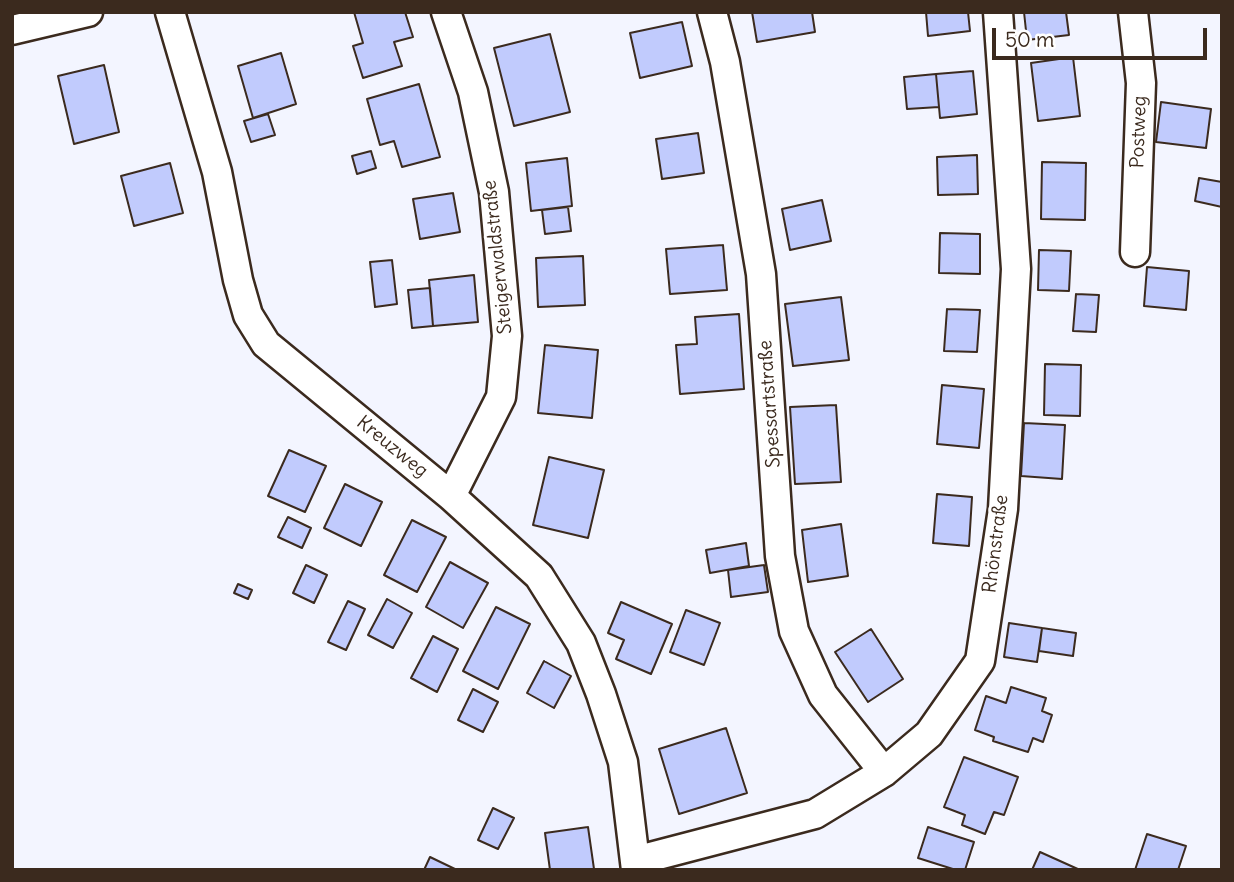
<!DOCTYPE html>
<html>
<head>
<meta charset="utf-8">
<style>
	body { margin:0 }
	#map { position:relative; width:1234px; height:882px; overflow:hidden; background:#f3f5ff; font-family:Delius,sans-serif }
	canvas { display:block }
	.frame { position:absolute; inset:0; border:14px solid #3b2a1e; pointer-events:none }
	.scale { position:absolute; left:992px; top:28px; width:215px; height:32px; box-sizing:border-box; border:4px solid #3b2a1e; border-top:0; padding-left:9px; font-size:21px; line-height:24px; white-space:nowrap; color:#3b2a1e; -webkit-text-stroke:5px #fff; paint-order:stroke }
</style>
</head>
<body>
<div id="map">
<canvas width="1234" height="882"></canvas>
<div class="frame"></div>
<div class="scale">50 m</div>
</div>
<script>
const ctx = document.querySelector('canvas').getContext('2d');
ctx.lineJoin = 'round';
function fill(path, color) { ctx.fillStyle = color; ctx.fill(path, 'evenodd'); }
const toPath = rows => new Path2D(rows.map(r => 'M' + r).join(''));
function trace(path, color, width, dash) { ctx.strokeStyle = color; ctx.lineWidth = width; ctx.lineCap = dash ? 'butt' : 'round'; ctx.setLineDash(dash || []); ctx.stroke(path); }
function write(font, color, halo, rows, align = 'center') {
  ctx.font = font + ' Delius,sans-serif'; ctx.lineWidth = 6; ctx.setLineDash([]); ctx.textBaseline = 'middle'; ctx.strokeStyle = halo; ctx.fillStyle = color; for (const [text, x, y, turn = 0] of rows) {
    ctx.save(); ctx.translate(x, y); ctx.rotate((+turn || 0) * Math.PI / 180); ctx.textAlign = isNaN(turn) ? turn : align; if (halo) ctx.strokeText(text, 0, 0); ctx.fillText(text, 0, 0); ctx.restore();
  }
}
const building = toPath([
	[354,12,405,12,413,37,394,42,402,66,363,78,353,46,363,43,354,12],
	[752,12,812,12,815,32,757,42,752,12],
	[926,12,968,12,970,31,928,36,926,12],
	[1024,12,1066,12,1069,35,1027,40,1024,12],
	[682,22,692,66,640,78,630,33,682,22],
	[550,34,570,112,514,126,494,48,550,34],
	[281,53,296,104,253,118,238,66,281,53],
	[1073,57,1080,116,1038,121,1031,63,1073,57],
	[104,65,119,132,74,144,58,76,104,65],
	[973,71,977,114,940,118,936,74,973,71],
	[936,74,939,107,907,109,904,77,936,74],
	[419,84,440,157,402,167,394,141,380,145,367,99,419,84],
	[1161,102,1211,109,1206,148,1156,142,1161,102],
	[268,114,275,135,251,142,244,121,268,114],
	[698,133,704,173,662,179,656,139,698,133],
	[371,151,376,168,357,174,352,156,371,151],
	[977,155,978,194,938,195,937,157,977,155],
	[567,158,572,206,531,211,526,163,567,158],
	[1042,162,1086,163,1085,220,1041,219,1042,162],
	[170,163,183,213,134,226,121,176,170,163],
	[1199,178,1222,182,1222,207,1195,201,1199,178],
	[453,193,460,232,420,239,413,199,453,193],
	[822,200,831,241,790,250,782,209,822,200],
	[568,207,571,231,545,234,542,210,568,207],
	[940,233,980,234,980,274,939,273,940,233],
	[723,245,727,290,670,294,666,249,723,245],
	[1039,250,1071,251,1069,291,1038,290,1039,250],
	[583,256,585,305,538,307,536,258,583,256],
	[392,260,397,304,375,307,370,262,392,260],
	[1147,267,1189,271,1186,310,1144,306,1147,267],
	[474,275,478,322,433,326,429,280,474,275],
	[430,288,433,326,412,328,408,290,430,288],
	[1076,294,1099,295,1096,332,1073,331,1076,294],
	[841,297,849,360,793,366,785,304,841,297],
	[947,309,980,310,977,352,944,351,947,309],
	[739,314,744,389,680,394,676,345,697,344,695,317,739,314],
	[545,345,598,350,592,418,538,413,545,345],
	[1045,364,1081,365,1080,416,1044,415,1045,364],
	[942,385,984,389,979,448,937,444,942,385],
	[836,405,841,482,795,484,790,407,836,405],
	[1024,423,1065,425,1062,479,1021,476,1024,423],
	[289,450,326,466,305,512,268,496,289,450],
	[549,457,604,470,588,538,533,525,549,457],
	[345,484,382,502,361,546,324,528,345,484],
	[937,494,972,497,969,546,933,543,937,494],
	[288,517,311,528,302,548,278,537,288,517],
	[412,520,446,537,417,592,384,575,412,520],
	[841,524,848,576,808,582,802,530,841,524],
	[746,543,749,566,710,573,706,550,746,543],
	[450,562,488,583,463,628,426,607,450,562],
	[306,565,327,575,314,603,293,593,306,565],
	[764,565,768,592,731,597,728,570,764,565],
	[238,584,252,590,248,599,234,593,238,584],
	[387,599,412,613,393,648,368,635,387,599],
	[348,601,365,609,346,650,328,642,348,601],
	[621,602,672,624,651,674,616,659,624,640,608,633,621,602],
	[496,607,530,624,498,689,463,671,496,607],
	[686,610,720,623,704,665,670,652,686,610],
	[1009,623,1042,628,1037,662,1004,657,1009,623],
	[1042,628,1076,633,1073,656,1039,651,1042,628],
	[871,629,903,679,868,702,835,652,871,629],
	[433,636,458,649,437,692,411,678,433,636],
	[544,661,571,676,554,708,527,693,544,661],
	[1011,687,1046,698,1042,711,1052,715,1043,742,1033,738,1028,752,993,741,994,737,975,730,986,696,1006,703,1011,687],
	[473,689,498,702,483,732,458,720,473,689],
	[726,728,747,793,679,814,659,749,726,728],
	[964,757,1018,777,1004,815,994,812,985,834,962,825,965,815,944,807,964,757],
	[493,808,514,818,498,849,478,840,493,808],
	[588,827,594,869,550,870,545,833,588,827],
	[928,827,974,842,965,870,956,870,918,858,928,827],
	[1147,834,1186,846,1178,870,1135,870,1147,834],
	[1040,852,1080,870,1032,870,1040,852],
	[430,857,457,870,424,870,430,857]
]);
fill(building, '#c1cbfd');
trace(building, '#3b2a1e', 2);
const street = toPath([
	[170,12,217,172,238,280,248,315,266,344,451,496,539,576,581,643,601,694,623,762,636,870],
	[446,12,473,92,494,192,507,336,501,397,451,496],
	[712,12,725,62,761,274,780,556,794,631,823,695,884,772],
	[1133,12,1141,83,1135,252],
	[12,30,88,12],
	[635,861,815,814,884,772,929,734,980,661,1003,509,1016,269,998,12]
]);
trace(street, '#3b2a1e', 33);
trace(street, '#fff', 28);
write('19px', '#3b2a1e', '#fff', [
	["Postweg",1139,132,-88],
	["Steigerwaldstraße",498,257,-96],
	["Spessartstraße",770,404,-94],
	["Kreuzweg",392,447,39],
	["Rhönstraße",996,544,-83]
]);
</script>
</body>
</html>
